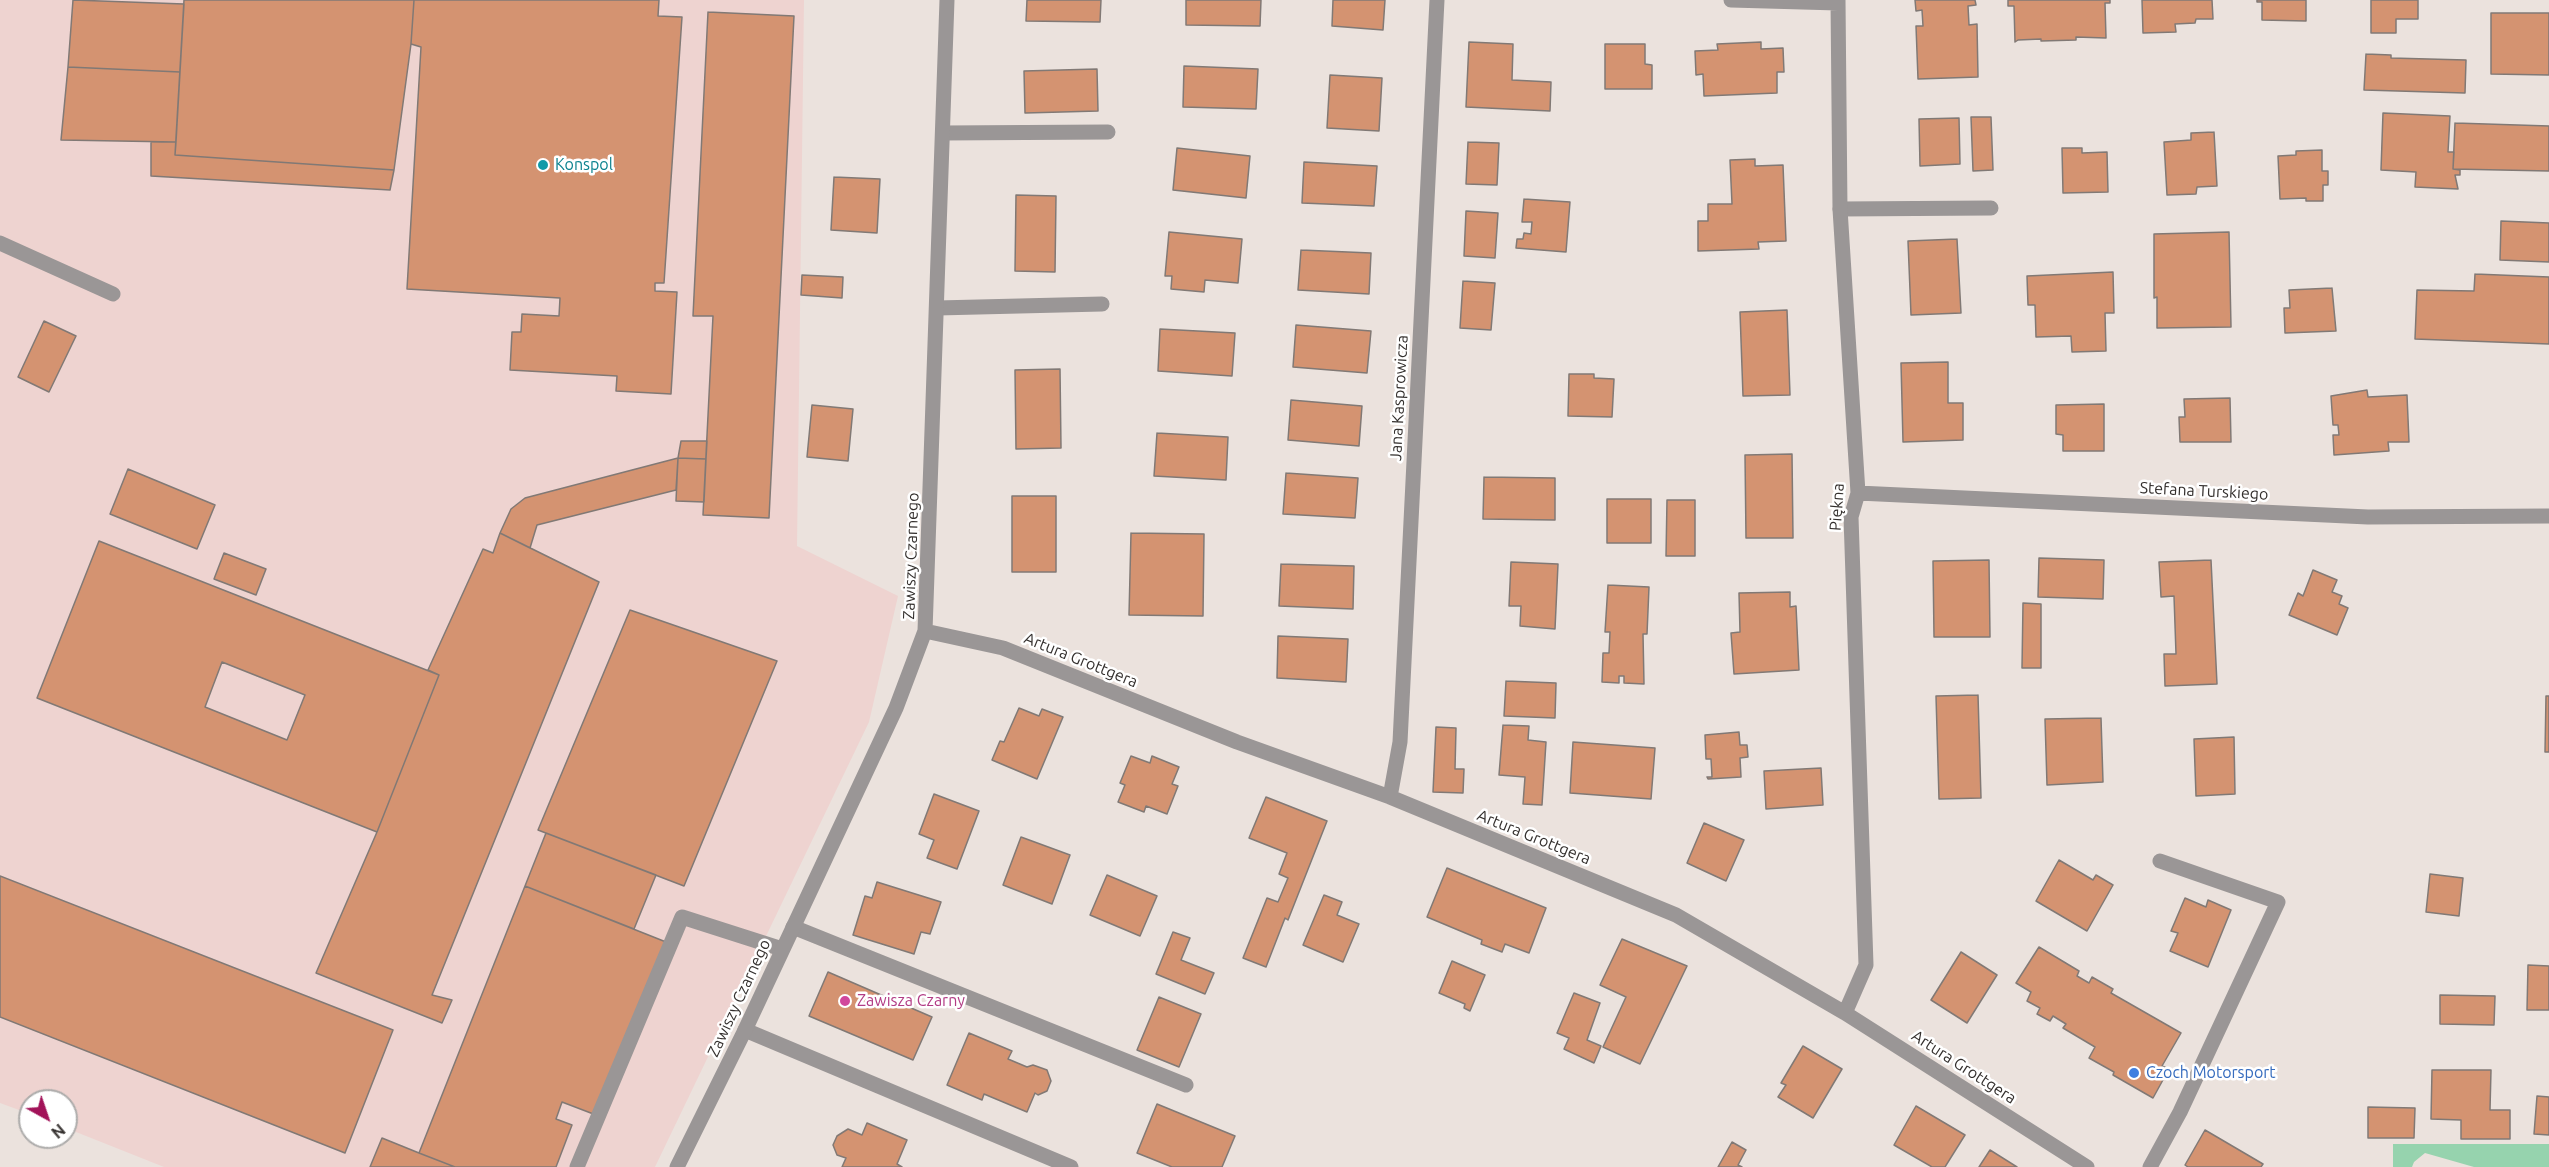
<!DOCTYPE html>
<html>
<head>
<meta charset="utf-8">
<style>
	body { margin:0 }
	#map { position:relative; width:2549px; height:1167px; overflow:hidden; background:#ebe2dd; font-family:Ubuntu,sans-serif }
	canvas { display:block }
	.north { position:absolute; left:18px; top:1089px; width:60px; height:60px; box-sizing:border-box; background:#fff; border:2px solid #adacab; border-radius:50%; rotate:140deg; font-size:16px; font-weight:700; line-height:24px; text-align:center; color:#332f2d }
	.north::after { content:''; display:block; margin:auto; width:21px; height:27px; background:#a21359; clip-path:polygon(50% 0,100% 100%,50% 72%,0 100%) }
</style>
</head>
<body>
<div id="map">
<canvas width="2549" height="1167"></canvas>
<div class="north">N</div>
</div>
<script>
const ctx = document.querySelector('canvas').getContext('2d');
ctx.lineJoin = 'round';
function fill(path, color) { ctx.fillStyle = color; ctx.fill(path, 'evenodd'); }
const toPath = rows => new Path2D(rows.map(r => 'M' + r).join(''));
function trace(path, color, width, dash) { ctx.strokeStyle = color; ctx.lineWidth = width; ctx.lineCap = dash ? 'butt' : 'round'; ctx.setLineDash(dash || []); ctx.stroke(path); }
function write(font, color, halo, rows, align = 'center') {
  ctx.font = font + ' Ubuntu,sans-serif'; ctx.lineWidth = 5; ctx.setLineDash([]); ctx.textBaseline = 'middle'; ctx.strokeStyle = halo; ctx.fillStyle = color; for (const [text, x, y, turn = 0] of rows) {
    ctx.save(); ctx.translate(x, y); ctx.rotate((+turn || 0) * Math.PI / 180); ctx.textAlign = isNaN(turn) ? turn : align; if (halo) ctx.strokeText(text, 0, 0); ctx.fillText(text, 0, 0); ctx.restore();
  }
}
fill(toPath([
	[0,0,804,0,797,546,898,596,869,722,655,1167,164,1167,66,1128,66,1101,30,1101,30,1114,0,1103]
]), '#eed3d0');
fill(toPath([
	[2393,1144,2549,1144,2549,1167,2474,1167,2425,1153,2414,1162,2412,1167,2393,1167]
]), '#96d3ae');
const building = toPath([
	[73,0,184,4,180,72,68,67,73,0],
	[184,0,414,0,411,44,394,170,175,155,184,0],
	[414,0,659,0,658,16,682,17,664,283,655,283,655,291,677,292,671,394,616,391,617,376,510,370,512,332,521,332,522,314,559,316,560,298,407,289,421,47,411,44,414,0],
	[1027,0,1101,0,1100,22,1026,21,1027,0],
	[1186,0,1261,0,1260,26,1186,25,1186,0],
	[1333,0,1385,0,1383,30,1332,26,1333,0],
	[1915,0,1975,0,1976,5,1968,6,1969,25,1977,24,1978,77,1918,79,1916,26,1923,26,1922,10,1916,11,1915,0],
	[2008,0,2110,0,2110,3,2105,3,2106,38,2076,37,2076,40,2041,41,2041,39,2018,40,2015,42,2014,6,2008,6,2008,0],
	[2142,0,2212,0,2213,19,2196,19,2195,23,2175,24,2176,32,2143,33,2142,0],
	[2257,0,2306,0,2306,21,2262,20,2262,2,2257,2,2257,0],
	[2371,0,2418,0,2418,19,2396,19,2396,33,2371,33,2371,0],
	[708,12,794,16,769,518,703,515,713,316,693,316,708,12],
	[2491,13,2549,13,2549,75,2491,74,2491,13],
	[1469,42,1513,44,1512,80,1551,82,1550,111,1466,107,1469,42],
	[1761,42,1761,49,1783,48,1784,72,1777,72,1777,93,1704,96,1703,74,1696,75,1695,51,1718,50,1717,44,1761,42],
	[1605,44,1645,44,1645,64,1652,65,1652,89,1605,89,1605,44],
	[2366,54,2391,55,2391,58,2466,60,2465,93,2364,90,2366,54],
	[1184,66,1258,69,1256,109,1183,107,1184,66],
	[68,67,180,72,176,142,61,140,68,67],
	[1097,69,1098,111,1025,113,1024,71,1097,69],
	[1330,75,1382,78,1379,131,1327,128,1330,75],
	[2383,113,2450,116,2448,152,2454,152,2453,169,2460,170,2460,175,2455,175,2458,189,2415,187,2416,172,2381,170,2383,113],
	[1971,117,1991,117,1993,170,1973,171,1971,117],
	[1959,118,1960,164,1920,166,1919,119,1959,118],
	[2455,123,2549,126,2549,171,2453,169,2455,123],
	[2214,132,2217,186,2197,187,2196,194,2167,195,2164,142,2191,140,2191,133,2214,132],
	[151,142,176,142,175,155,394,170,390,190,151,176,151,142],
	[1468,142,1499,143,1497,185,1466,184,1468,142],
	[1177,148,1250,156,1246,198,1173,190,1177,148],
	[2062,148,2082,148,2082,153,2107,152,2108,192,2063,193,2062,148],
	[2322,150,2322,171,2328,171,2328,185,2323,185,2323,201,2306,201,2306,198,2280,199,2278,156,2296,155,2296,151,2322,150],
	[1755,159,1755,166,1783,165,1786,241,1758,242,1759,249,1698,251,1698,221,1708,221,1708,204,1732,204,1730,160,1755,159],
	[1304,162,1377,166,1374,206,1302,203,1304,162],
	[834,177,880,179,877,233,831,230,834,177],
	[1016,195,1056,196,1055,272,1015,271,1016,195],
	[1524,199,1570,202,1566,252,1516,248,1517,239,1523,239,1524,233,1531,234,1532,222,1522,222,1524,199],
	[1466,211,1498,213,1495,258,1464,256,1466,211],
	[2501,221,2549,223,2549,262,2500,260,2501,221],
	[1169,232,1242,239,1238,283,1205,280,1204,292,1171,289,1172,276,1165,276,1169,232],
	[2229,232,2231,327,2157,328,2157,297,2154,298,2154,234,2229,232],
	[1957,239,1961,313,1911,315,1908,241,1957,239],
	[1301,250,1371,253,1369,294,1298,290,1301,250],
	[2113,272,2114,313,2105,313,2106,351,2072,352,2071,336,2036,337,2035,305,2028,305,2027,276,2113,272],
	[2475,274,2549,277,2549,344,2415,339,2417,290,2474,291,2475,274],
	[802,275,843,277,842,298,801,295,802,275],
	[1463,281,1495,283,1491,330,1460,328,1463,281],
	[2332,288,2336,331,2285,333,2284,308,2290,308,2289,290,2332,288],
	[1787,310,1790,395,1743,396,1740,312,1787,310],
	[44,321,76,336,49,392,18,377,44,321],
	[1296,325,1371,331,1367,373,1293,367,1296,325],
	[1160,329,1235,333,1232,376,1158,371,1160,329],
	[1948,362,1948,403,1963,403,1963,440,1903,442,1901,363,1948,362],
	[1060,369,1061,448,1016,449,1015,370,1060,369],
	[1569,374,1594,374,1594,378,1614,379,1612,417,1568,416,1569,374],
	[2367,390,2368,397,2407,395,2409,442,2388,442,2389,451,2334,455,2333,435,2339,435,2338,425,2333,425,2331,396,2367,390],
	[2230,398,2231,442,2180,442,2179,417,2185,417,2184,399,2230,398],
	[1291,400,1362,406,1359,446,1288,440,1291,400],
	[2104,404,2104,451,2063,451,2063,435,2056,434,2056,405,2104,404],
	[812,405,853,409,848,461,807,457,812,405],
	[1157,433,1228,437,1226,480,1154,476,1157,433],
	[681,441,707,441,706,459,678,458,681,441],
	[1792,454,1793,538,1746,538,1745,455,1792,454],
	[678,458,676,490,537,525,530,548,500,533,511,509,525,498,678,458],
	[678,458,706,459,704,502,676,501,678,458],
	[128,469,215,505,197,549,110,514,128,469],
	[1286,473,1358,478,1355,518,1283,514,1286,473],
	[1484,477,1555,478,1555,520,1483,519,1484,477],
	[1012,496,1056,496,1056,572,1012,572,1012,496],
	[1607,499,1651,499,1651,543,1607,543,1607,499],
	[1667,500,1695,500,1695,556,1666,556,1667,500],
	[500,533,599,582,432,995,452,1000,442,1023,316,973,377,832,439,675,428,670,483,549,493,553,500,533],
	[1131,533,1204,534,1203,616,1129,615,1131,533],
	[99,541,439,675,377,832,37,698,99,541],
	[222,662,305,695,287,740,205,707,222,662],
	[224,553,266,569,256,595,214,579,224,553],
	[2039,558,2104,560,2103,599,2038,597,2039,558],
	[1989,560,1990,637,1934,637,1933,561,1989,560],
	[2211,560,2217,684,2165,686,2164,654,2176,654,2174,596,2161,597,2159,562,2211,560],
	[1511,562,1558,564,1555,629,1520,626,1521,606,1509,606,1511,562],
	[1281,564,1354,566,1353,609,1279,606,1281,564],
	[2313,570,2337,580,2332,592,2342,596,2339,604,2348,608,2337,635,2289,615,2298,593,2303,596,2313,570],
	[1608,585,1649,587,1647,634,1643,634,1644,684,1624,683,1624,676,1619,676,1619,683,1602,682,1603,653,1609,653,1610,632,1605,632,1608,585],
	[1790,592,1790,607,1796,606,1799,670,1734,674,1731,633,1740,632,1739,593,1790,592],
	[2023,603,2041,604,2041,668,2022,668,2023,603],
	[630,610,777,661,684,886,538,830,630,610],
	[1278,636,1348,639,1346,682,1277,678,1278,636],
	[1506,681,1556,683,1555,718,1504,716,1506,681],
	[1978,695,1981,798,1939,799,1936,696,1978,695],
	[2546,696,2549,696,2549,752,2545,752,2546,696],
	[1019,708,1039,716,1042,709,1063,717,1037,779,992,760,1000,741,1004,742,1019,708],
	[2101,718,2103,782,2047,785,2045,719,2101,718],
	[1503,725,1529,726,1528,740,1546,742,1542,805,1523,804,1525,777,1499,775,1503,725],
	[1436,727,1456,728,1455,769,1464,769,1463,793,1433,792,1436,727],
	[1739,732,1740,745,1747,745,1748,757,1740,758,1741,777,1708,779,1707,777,1712,777,1711,759,1706,759,1705,735,1739,732],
	[2234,737,2235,794,2196,796,2194,739,2234,737],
	[1573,742,1655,748,1651,799,1570,793,1573,742],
	[1131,756,1150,763,1152,756,1179,767,1172,784,1178,786,1167,814,1146,806,1144,812,1118,802,1125,785,1120,783,1131,756],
	[1821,768,1823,805,1766,809,1764,771,1821,768],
	[934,794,979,811,957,869,927,858,934,840,919,834,934,794],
	[1266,797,1327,821,1288,920,1285,918,1266,967,1243,958,1267,898,1278,902,1288,878,1279,874,1287,853,1249,838,1266,797],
	[1704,823,1744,840,1726,881,1687,863,1704,823],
	[546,833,656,875,634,929,525,886,546,833],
	[1021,837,1070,855,1052,904,1003,885,1021,837],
	[2059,860,2093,880,2096,875,2113,885,2087,931,2036,901,2059,860],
	[1447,868,1546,908,1529,953,1505,944,1502,952,1481,944,1482,940,1427,917,1447,868],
	[2430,874,2463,878,2459,916,2426,912,2430,874],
	[1107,875,1157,896,1140,936,1090,915,1107,875],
	[0,876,393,1030,345,1153,0,1017,0,876],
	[877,882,941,902,930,934,921,932,914,954,853,935,865,896,872,898,877,882],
	[525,886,666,942,596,1115,562,1102,556,1119,572,1125,556,1167,455,1167,419,1153,525,886],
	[1324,895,1342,902,1337,915,1359,924,1343,962,1303,945,1324,895],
	[2185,898,2206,907,2208,900,2231,910,2208,967,2170,951,2178,933,2171,931,2185,898],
	[1173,932,1190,938,1181,960,1214,973,1205,994,1156,974,1173,932],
	[1622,939,1687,966,1640,1064,1603,1047,1626,997,1600,985,1622,939],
	[2039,947,2079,971,2077,976,2089,983,2092,977,2113,989,2111,993,2181,1033,2162,1066,2169,1069,2153,1098,2113,1075,2114,1072,2089,1058,2095,1047,2063,1028,2066,1024,2053,1016,2050,1021,2037,1014,2040,1008,2027,1001,2031,992,2016,983,2039,947],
	[1961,952,1997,975,1967,1023,1931,1000,1961,952],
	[1452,961,1485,975,1470,1011,1464,1008,1465,1004,1439,993,1452,961],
	[2528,965,2549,966,2549,1010,2527,1010,2528,965],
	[828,972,932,1017,913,1060,809,1016,828,972],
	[1574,993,1600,1003,1587,1040,1601,1046,1594,1063,1564,1049,1569,1038,1557,1033,1574,993],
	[2440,995,2495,996,2494,1025,2440,1024,2440,995],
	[1159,997,1201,1014,1179,1067,1137,1050,1159,997],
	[969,1033,1012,1051,1008,1059,1027,1067,1033,1065,1047,1070,1051,1081,1047,1091,1038,1095,1035,1093,1027,1112,984,1094,982,1100,947,1085,969,1033],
	[1803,1046,1842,1069,1813,1118,1778,1097,1786,1085,1781,1083,1803,1046],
	[2432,1070,2491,1070,2490,1110,2510,1110,2510,1139,2461,1139,2461,1120,2431,1119,2432,1070],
	[2537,1096,2549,1097,2549,1135,2534,1134,2537,1096],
	[1157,1104,1235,1136,1222,1167,1172,1167,1137,1153,1157,1104],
	[1916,1106,1965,1135,1945,1167,1932,1167,1894,1145,1916,1106],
	[2368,1107,2415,1108,2414,1138,2368,1138,2368,1107],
	[867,1123,907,1140,897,1164,902,1167,842,1167,846,1158,837,1155,833,1145,837,1136,848,1129,862,1135,867,1123],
	[2205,1130,2263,1164,2261,1167,2188,1167,2185,1165,2205,1130],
	[382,1138,419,1153,455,1167,370,1167,382,1138],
	[1732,1142,1746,1150,1738,1165,1742,1167,1718,1167,1732,1142],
	[1990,1150,2017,1167,1979,1167,1990,1150]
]);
fill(building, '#d49371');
trace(building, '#817975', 1.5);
trace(toPath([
	[943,133,1108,132],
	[1840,209,1991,208],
	[0,243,113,294],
	[937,308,1102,304],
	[793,927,1186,1085],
	[745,1030,1071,1167],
	[577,1167,682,917,782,949],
	[2150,1167,2180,1112,2278,902,2160,861]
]), '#9a9696', 15);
trace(toPath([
	[1731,0,1838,3],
	[1838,0,1840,209,1858,493,1851,517,1866,965,1845,1013],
	[1858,493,2368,517,2549,516],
	[925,631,1003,648,1237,742,1390,797,1676,915,1845,1013,2087,1167],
	[1390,797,1400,742,1437,0],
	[677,1167,745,1030,896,708,925,631,947,0]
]), '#9a9696', 15);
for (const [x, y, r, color] of [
	[543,165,6,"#0f9aa8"],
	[845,1001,6,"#d1479c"],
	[2134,1073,6,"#3f7fe0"]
]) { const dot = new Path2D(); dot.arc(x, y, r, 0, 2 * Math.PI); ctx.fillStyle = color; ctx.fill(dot); trace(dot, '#fff', 2); }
write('16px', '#0d838f', '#fff', [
	["Konspol",555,165]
], 'left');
write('16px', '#332f2d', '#fff', [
	["Jana Kasprowicza",1399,398,-87],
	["Stefana Turskiego",2204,491,3],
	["Piękna",1837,507,-86],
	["Zawiszy Czarnego",911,556,-88],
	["Artura Grottgera",1081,660,22],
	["Artura Grottgera",1534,837,22],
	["Zawiszy Czarnego",739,998,-65],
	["Artura Grottgera",1964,1067,33]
]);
write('16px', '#b23c85', '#fff', [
	["Zawisza Czarny",857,1001]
], 'left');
write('16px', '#366cbe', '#fff', [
	["Czoch Motorsport",2146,1073]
], 'left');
</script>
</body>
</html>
